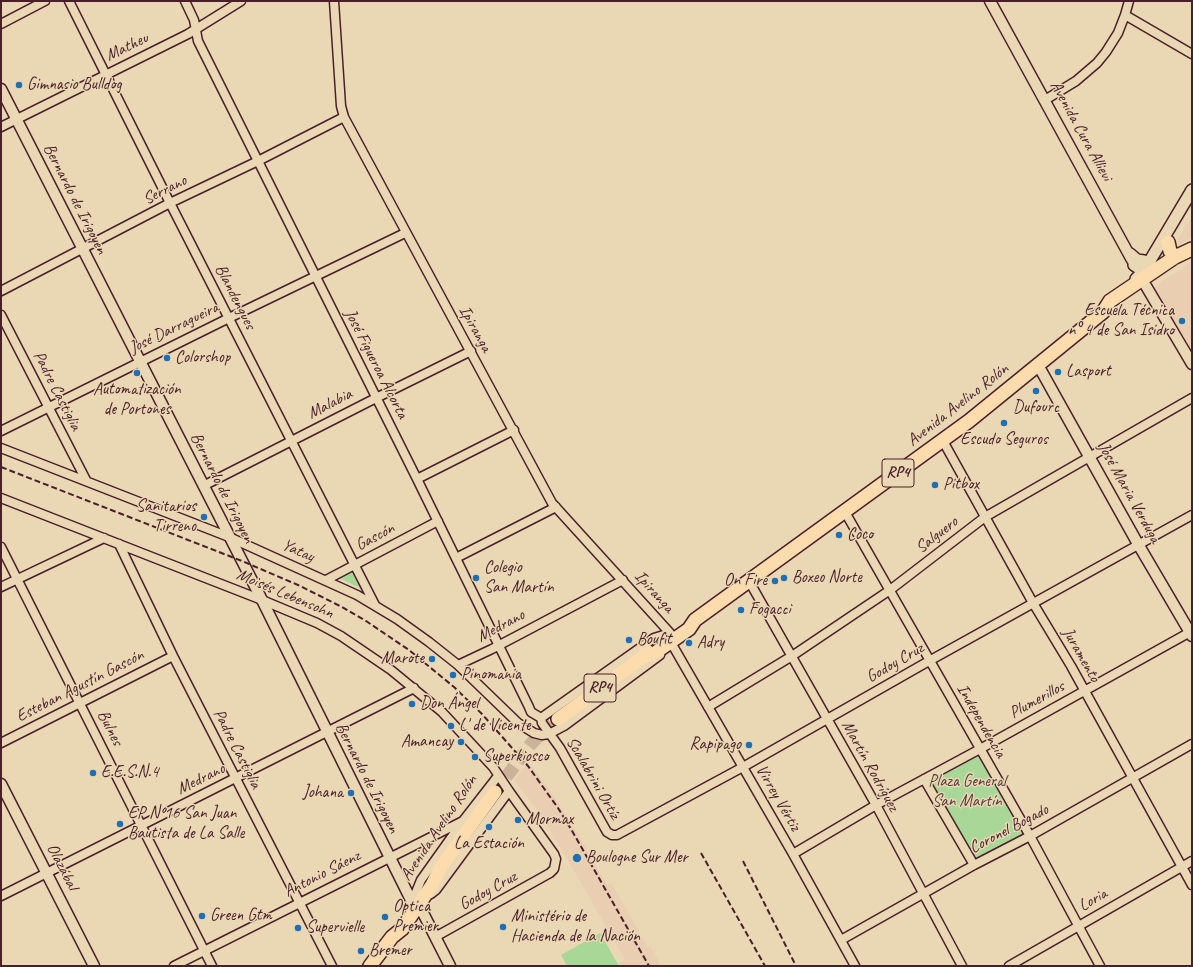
<!DOCTYPE html>
<html>
<head>
<meta charset="utf-8">
<style>
	body { margin:0 }
	#map { position:relative; width:1193px; height:967px; overflow:hidden; background:#ead8b5; font-family:Caveat,sans-serif }
	canvas { display:block }
	.frame { position:absolute; inset:0; border:2px solid #4a1f2b; pointer-events:none }
</style>
</head>
<body>
<div id="map">
<canvas width="1193" height="967"></canvas>
<div class="frame"></div>
</div>
<script>
const ctx = document.querySelector('canvas').getContext('2d');
ctx.lineJoin = 'round';
function fill(path, color) { ctx.fillStyle = color; ctx.fill(path, 'evenodd'); }
const toPath = rows => new Path2D(rows.map(r => 'M' + r).join(''));
function trace(path, color, width, dash) { ctx.strokeStyle = color; ctx.lineWidth = width; ctx.lineCap = dash ? 'butt' : 'round'; ctx.setLineDash(dash || []); ctx.stroke(path); }
function write(font, color, halo, rows, align = 'center') {
  ctx.font = font + ' Caveat,sans-serif'; ctx.lineWidth = 3; ctx.setLineDash([]); ctx.textBaseline = 'middle'; ctx.strokeStyle = halo; ctx.fillStyle = color; for (const [text, x, y, turn = 0] of rows) {
    ctx.save(); ctx.translate(x, y); ctx.rotate((+turn || 0) * Math.PI / 180); ctx.textAlign = isNaN(turn) ? turn : align; if (halo) ctx.strokeText(text, 0, 0); ctx.fillText(text, 0, 0); ctx.restore();
  }
}
fill(toPath([
	[1192,217,1192,237,1180,245,1176,242],
	[1192,261,1192,354,1153,288],
	[529,763,547,786,573,826,607,885,611,883,648,947,650,946,661,966,621,966,619,962,625,960,573,869,538,811,514,780]
]), '#e9ceb2');
fill(toPath([
	[352,571,362,589,339,578],
	[977,753,1023,832,1020,837,975,860,928,779],
	[600,933,619,966,567,966,561,955]
]), '#a9d797');
trace(toPath([
	[495,792,530,745,547,727,558,719]
]), '#cab399', 13, [13, 6]);
const minor = toPath([
	[69,1,170,203,375,605],
	[185,1,194,20,198,41,417,479,529,707,531,712,541,718],
	[334,1,341,106,344,117,552,503,670,633,654,638,541,718],
	[1125,15,1192,54],
	[1,24,45,1],
	[1045,100,1076,81,1097,63,1106,52,1118,33,1125,15,1129,1],
	[1,127,188,34,241,1],
	[1,291,170,203,258,161,344,117],
	[1,315,86,480],
	[1,431,229,318,405,233],
	[943,441,1033,603,1071,666,1192,885],
	[1,448,229,537,357,595,397,619,429,642,458,665,518,723,534,733,542,735,549,734,564,726,660,655],
	[417,479,514,430],
	[203,486,376,398,471,351],
	[1,498,262,600,317,623,341,636,391,670,442,712,493,767,509,791,554,854,556,859,554,869,550,873,435,937],
	[845,512,1030,836,1100,966],
	[119,544,173,656,332,966],
	[1,547,212,966],
	[456,558,556,507],
	[326,580,438,521],
	[749,581,876,805,962,966],
	[1,587,104,538],
	[673,646,793,854,855,966],
	[458,665,492,649,623,580],
	[708,707,792,656,890,590,985,517,1192,398],
	[541,718,542,723,560,748,607,832,612,835,617,835,743,767,929,661,1192,515],
	[1,743,173,656],
	[924,779,974,865],
	[793,854,876,805,980,749,1192,631],
	[431,894,436,890,509,791],
	[1,896,414,688],
	[412,902,421,880,463,821,498,776],
	[841,940,974,865,1030,836,1192,744],
	[174,966,463,821],
	[1009,966,1192,861]
]);
const tertiary = toPath([
	[990,1,1132,260],
	[1,89,262,600,412,902],
	[1146,286,1192,364],
	[1038,365,1138,544,1192,636],
	[1,784,94,966],
	[419,905,450,966]
]);
const secondary = toPath([
	[1130,254,1137,260,1144,261],
	[1134,265,1140,269,1143,269,1150,266],
	[1136,279,1146,269,1151,259,1192,190]
]);
const primary = toPath([
	[1168,242,1170,251,1175,257],
	[643,657,652,655,689,629,695,620,969,421,1103,312,1110,301,1175,257,1192,249],
	[558,719,643,657,647,651],
	[370,966,392,937,402,929,432,885,441,867,495,792]
]);
trace(minor, '#4a1f2b', 11);
trace(tertiary, '#4a1f2b', 13);
trace(secondary, '#4a1f2b', 14);
trace(primary, '#4a1f2b', 16);
trace(minor, '#ead8b5', 8);
trace(tertiary, '#ead8b5', 10);
trace(secondary, '#ead8b5', 11);
trace(primary, '#fcdcac', 13);
trace(toPath([
	[1,467,242,561,298,585,342,607,366,621,409,650,454,687,482,714,528,766,558,808,571,829,649,966],
	[701,853,765,966],
	[743,861,796,966]
]), '#4a1f2b', 2, [6, 3]);
for (const [x, y, r, color] of [
	[19,85,4,"#1f6fb2"],
	[1182,321,4,"#1f6fb2"],
	[167,358,4,"#1f6fb2"],
	[1058,372,4,"#1f6fb2"],
	[137,373,4,"#1f6fb2"],
	[1036,391,4,"#1f6fb2"],
	[1004,423,4,"#1f6fb2"],
	[935,485,4,"#1f6fb2"],
	[204,517,4,"#1f6fb2"],
	[839,535,4,"#1f6fb2"],
	[476,578,4,"#1f6fb2"],
	[784,578,4,"#1f6fb2"],
	[775,581,4,"#1f6fb2"],
	[741,610,4,"#1f6fb2"],
	[629,640,4,"#1f6fb2"],
	[689,643,4,"#1f6fb2"],
	[432,659,4,"#1f6fb2"],
	[453,675,4,"#1f6fb2"],
	[412,704,4,"#1f6fb2"],
	[451,726,4,"#1f6fb2"],
	[461,742,4,"#1f6fb2"],
	[749,745,4,"#1f6fb2"],
	[475,757,4,"#1f6fb2"],
	[93,773,4,"#1f6fb2"],
	[351,793,4,"#1f6fb2"],
	[518,820,4,"#1f6fb2"],
	[120,824,4,"#1f6fb2"],
	[489,827,4,"#1f6fb2"],
	[577,858,5,"#1f6fb2"],
	[202,916,4,"#1f6fb2"],
	[385,917,4,"#1f6fb2"],
	[503,927,4,"#1f6fb2"],
	[298,928,4,"#1f6fb2"],
	[361,951,4,"#1f6fb2"]
]) { const dot = new Path2D(); dot.arc(x, y, r, 0, 2 * Math.PI); ctx.fillStyle = color; ctx.fill(dot); trace(dot, '#ead8b5', 1.5); }
for (const [x, y, w] of [
	[898,473,32],
	[600,688,32]
]) { const box = new Path2D(); box.roundRect(x - w / 2, y - 14, w, 28, 3); ctx.fillStyle = '#ead8b5'; ctx.fill(box); trace(box, '#4a1f2b', 1); }
write('bold 16px', '#4a1f2b', null, [
	["RP4",898,473],
	["RP4",600,688]
]);
write('17px', '#4a1f2b', '#ead8b5', [
	["Matheu",127,47,-26],
	["Avenida Cura Allievi",1081,131,61],
	["Serrano",165,190,-27],
	["Bernardo de Irigoyen",75,199,63],
	["Blandengues",235,297,63],
	["José Darragueira",174,328,-26],
	["Ipiranga",475,329,61],
	["José Figueroa Alcorta",376,364,63],
	["Padre Castiglia",57,391,63],
	["Malabia",330,404,-27],
	["Avenida Avelino Rolón",958,405,-38],
	["Bernardo de Irigoyen",222,488,63],
	["José Maria Verduga",1129,493,61],
	["Salguero",937,535,-38],
	["Gascón",375,537,-28],
	["Yatay",298,551,24],
	["Ipiranga",654,592,48],
	["Moisés Lebensohn",285,594,23],
	["Medrano",501,626,-28],
	["Juramento",1081,655,60],
	["Godoy Cruz",895,663,-30],
	["Esteban Agustín Gascón",80,686,-27],
	["Plumerillos",1037,700,-29],
	["Independencia",981,721,60],
	["Bulnes",110,728,63],
	["Padre Castiglia",237,749,63],
	["Martín Rodríguez",870,766,61],
	["Bernardo de Irigoyen",367,778,63],
	["Scalabrini Ortíz",593,778,60],
	["Medrano",201,779,-26],
	["Virrey Vértiz",778,798,60],
	["Avenida Avelino Rolón",439,828,-56],
	["Coronel Bogado",1009,829,-28],
	["Olazábal",62,867,63],
	["Antonio Sáenz",322,874,-27],
	["Godoy Cruz",488,891,-29],
	["Loria",1093,900,-30]
]);
write('17px', '#4a1f2b', '#ead8b5', [
	["Gimnasio Bulldog",27,85],
	["Escuela Técnica",1174,311,"right"],
	["n° 4 de San Isidro",1174,331,"right"],
	["Colorshop",175,358],
	["Lasport",1066,372],
	["Automatización",137,390,"center"],
	["de Portones",137,410,"center"],
	["Dufourc",1036,408,"center"],
	["Escudo Seguros",1004,440,"center"],
	["Pitbox",943,485],
	["Sanitarios",196,507,"right"],
	["Tirreno",196,527,"right"],
	["Coco",847,535],
	["Colegio",484,568],
	["San Martín",484,588],
	["Boxeo Norte",792,578],
	["On Fire",767,581,"right"],
	["Fogacci",749,610],
	["Boufit",637,640],
	["Adry",697,643],
	["Marote",424,659,"right"],
	["Pinomania",461,675],
	["Don Ángel",420,704],
	["L' de Vicente",459,726],
	["Amancay",453,742,"right"],
	["Rapipago",741,745,"right"],
	["Superkiosco",483,757],
	["E.E.S.N.4",101,773],
	["Johana",343,793,"right"],
	["EP Nº16 San Juan",128,814],
	["Bautista de La Salle",128,834],
	["Mormax",526,820],
	["La Estación",489,844,"center"],
	["Boulogne Sur Mer",586,858],
	["Optica",393,907],
	["Premier",393,927],
	["Green Gtm",210,916],
	["Ministério de",511,917],
	["Hacienda de la Nación",511,937],
	["Supervielle",306,928],
	["Bremer",369,951]
], 'left');
write('17px', '#583b3b', '#ead8b5', [
	["Plaza General",967,782],
	["San Martín",967,802]
]);
</script>
</body>
</html>
